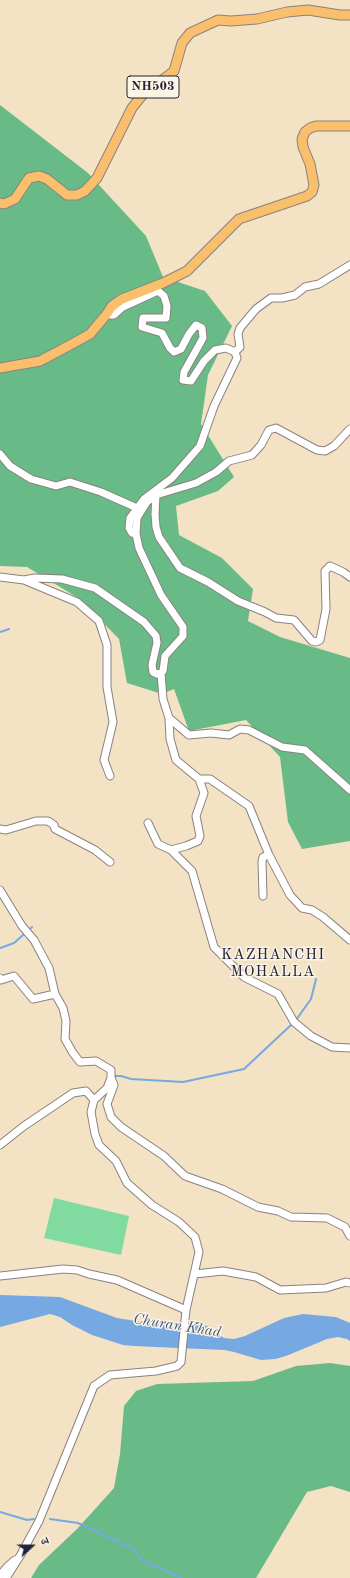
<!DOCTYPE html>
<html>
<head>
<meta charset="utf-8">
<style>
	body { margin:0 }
	#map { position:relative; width:350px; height:1578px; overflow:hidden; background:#f3e2c4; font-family:"Old Standard TT","Noto Serif Devanagari",serif }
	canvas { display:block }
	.north { position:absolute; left:12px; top:1526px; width:40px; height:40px; -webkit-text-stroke:3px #fcf5e5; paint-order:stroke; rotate:69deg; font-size:11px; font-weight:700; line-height:16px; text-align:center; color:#22223b }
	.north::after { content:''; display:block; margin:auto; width:14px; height:18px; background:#22223b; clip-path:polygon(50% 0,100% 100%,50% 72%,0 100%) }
</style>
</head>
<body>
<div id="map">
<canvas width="350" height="1578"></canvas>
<div class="north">उ</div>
</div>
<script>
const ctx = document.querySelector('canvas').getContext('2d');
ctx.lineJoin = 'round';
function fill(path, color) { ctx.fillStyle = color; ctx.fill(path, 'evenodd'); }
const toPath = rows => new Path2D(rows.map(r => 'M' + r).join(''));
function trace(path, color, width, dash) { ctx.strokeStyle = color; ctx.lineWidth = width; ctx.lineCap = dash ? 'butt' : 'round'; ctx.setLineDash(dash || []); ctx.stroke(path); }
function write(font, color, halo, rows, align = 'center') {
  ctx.font = font + ' "Old Standard TT",serif'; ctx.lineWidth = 3; ctx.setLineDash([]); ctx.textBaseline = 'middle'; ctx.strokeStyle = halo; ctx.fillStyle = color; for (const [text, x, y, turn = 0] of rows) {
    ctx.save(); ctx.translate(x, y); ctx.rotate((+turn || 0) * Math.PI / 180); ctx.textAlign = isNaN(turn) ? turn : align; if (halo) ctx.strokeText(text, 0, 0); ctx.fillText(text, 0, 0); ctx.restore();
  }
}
fill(toPath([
	[54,1198,129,1216,121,1255,44,1238]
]), '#81dba1');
fill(toPath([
	[0,105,88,173,146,236,163,277,205,291,232,326,208,375,201,424,234,477,218,491,176,506,179,535,222,558,253,589,248,621,280,637,350,658,350,841,302,849,288,822,280,757,246,720,189,731,174,689,162,694,127,683,119,639,80,599,27,567,0,566],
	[330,1363,350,1366,350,1492,331,1486,307,1492,256,1578,31,1578,39,1565,78,1528,114,1488,120,1454,124,1406,136,1391,157,1384,253,1381,296,1366]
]), '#68bb87');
fill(toPath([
	[0,1295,60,1297,117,1318,148,1323,159,1320,207,1326,215,1333,224,1338,234,1339,245,1336,284,1318,303,1314,336,1317,350,1323,350,1341,347,1339,338,1337,327,1339,286,1356,275,1359,261,1360,234,1352,224,1350,134,1346,123,1345,92,1335,72,1325,60,1317,50,1314,0,1327]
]), '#76a8e2');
trace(toPath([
	[0,632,9,629],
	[0,948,14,943,32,927],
	[296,1020,311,999,316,979],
	[114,1076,121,1076,131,1079,183,1082,244,1069,291,1025],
	[0,1512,27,1520,34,1519],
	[50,1519,78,1523,134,1549,141,1560,182,1578]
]), '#76a8e2', 2);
const minor = toPath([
	[106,315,114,315,123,307,158,291,164,296,167,306,166,318,143,318,142,327,162,333,170,348,174,352,181,349,189,334,196,325,202,328,203,338,184,372,183,380,191,381,204,361,215,350,226,348,235,352,237,358,214,406,200,446,172,478,144,499,130,518,129,528,132,533,136,534],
	[235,352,240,347,238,334,240,328,256,309,271,298,282,298,295,295,305,287,319,284,350,265],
	[0,454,10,466,31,479,56,486,70,482,101,492,137,508],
	[156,495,196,483,216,472,229,461,252,455,261,445,269,430,276,428,317,450,325,451,334,446,350,429],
	[0,577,24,580,35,578,62,579,95,588,144,622,156,636,157,643,152,665,153,672,157,674,161,673,163,671,165,656,183,636,183,627,161,595,139,548,136,534,137,518,147,502,156,495,155,514,156,527,159,537,180,568,208,582,238,601,265,612,276,618,294,620,312,641,316,642,320,640,326,609,325,571,330,566,343,572,350,577],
	[24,580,77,602,99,621,107,645,107,687,113,722,104,760,110,776],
	[161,673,163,699,169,718,170,739,176,760,199,779,210,779,249,806,269,855,290,895,302,908,312,910,323,917,350,940],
	[169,718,189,735,211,733,229,735,240,729,249,730,282,747,305,750,350,790],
	[148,823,158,844,171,850,192,871,214,947,244,977,278,994,294,1022,311,1036,332,1047,350,1048],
	[0,829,6,830,36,821,48,821,54,825,55,829,95,850,110,862],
	[171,850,186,846,198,841,200,836,196,816,204,793,199,779],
	[0,890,22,926,34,940,49,968,55,994,63,1008,66,1021,65,1039,73,1053,80,1062,96,1061,111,1070,111,1078,107,1088,94,1100,91,1112,95,1134,99,1145,116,1161,127,1183,152,1205,179,1222,195,1237,199,1252,186,1310,181,1362,177,1366,156,1371,110,1375,94,1386,39,1521,20,1556,6,1578],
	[263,896,262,862,263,857,269,855],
	[0,978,1,980,14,976,33,999,55,994],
	[111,1078,114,1085,107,1104,111,1117,121,1127,164,1156,185,1176,222,1189,258,1207,278,1211,291,1217,327,1218,345,1227,350,1236],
	[0,1145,24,1126,73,1093,86,1091,94,1100],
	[195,1274,223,1271,256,1277,280,1290,326,1288,346,1282,350,1283],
	[0,1276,63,1269,77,1270,89,1274,117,1280,186,1310],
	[0,1575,7,1567,15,1560]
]);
const major = toPath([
	[0,203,4,204,15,199,29,178,39,176,47,179,67,195,77,195,85,191,97,178,132,108,144,93,165,78,174,71,182,43,190,33,218,20,231,21,257,19,287,12,308,10,340,15,350,15],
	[0,368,40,361,72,344,90,334,106,315,112,306,122,299,163,283,187,271,239,219,307,196,312,192,314,185,310,164,303,147,302,139,305,132,310,128,316,126,350,126]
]);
trace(minor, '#8a8280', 9);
trace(major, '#8a8280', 11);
trace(minor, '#fff', 7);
trace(major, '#f9bf6c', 9);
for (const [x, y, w] of [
	[153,87,52]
]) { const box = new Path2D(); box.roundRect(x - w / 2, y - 11, w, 22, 3); ctx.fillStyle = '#fcf5e5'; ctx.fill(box); trace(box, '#22223b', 1); }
write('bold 13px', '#22223b', null, [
	["NH503",153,87]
]);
ctx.letterSpacing = '1px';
write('15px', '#22223b', '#fcf5e5', [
	["KAZHANCHI",273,955],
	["MOHALLA",273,972]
]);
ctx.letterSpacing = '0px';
write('italic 15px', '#44587e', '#fcf5e5', [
	["Churan Khad",177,1326,9]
]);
</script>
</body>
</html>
